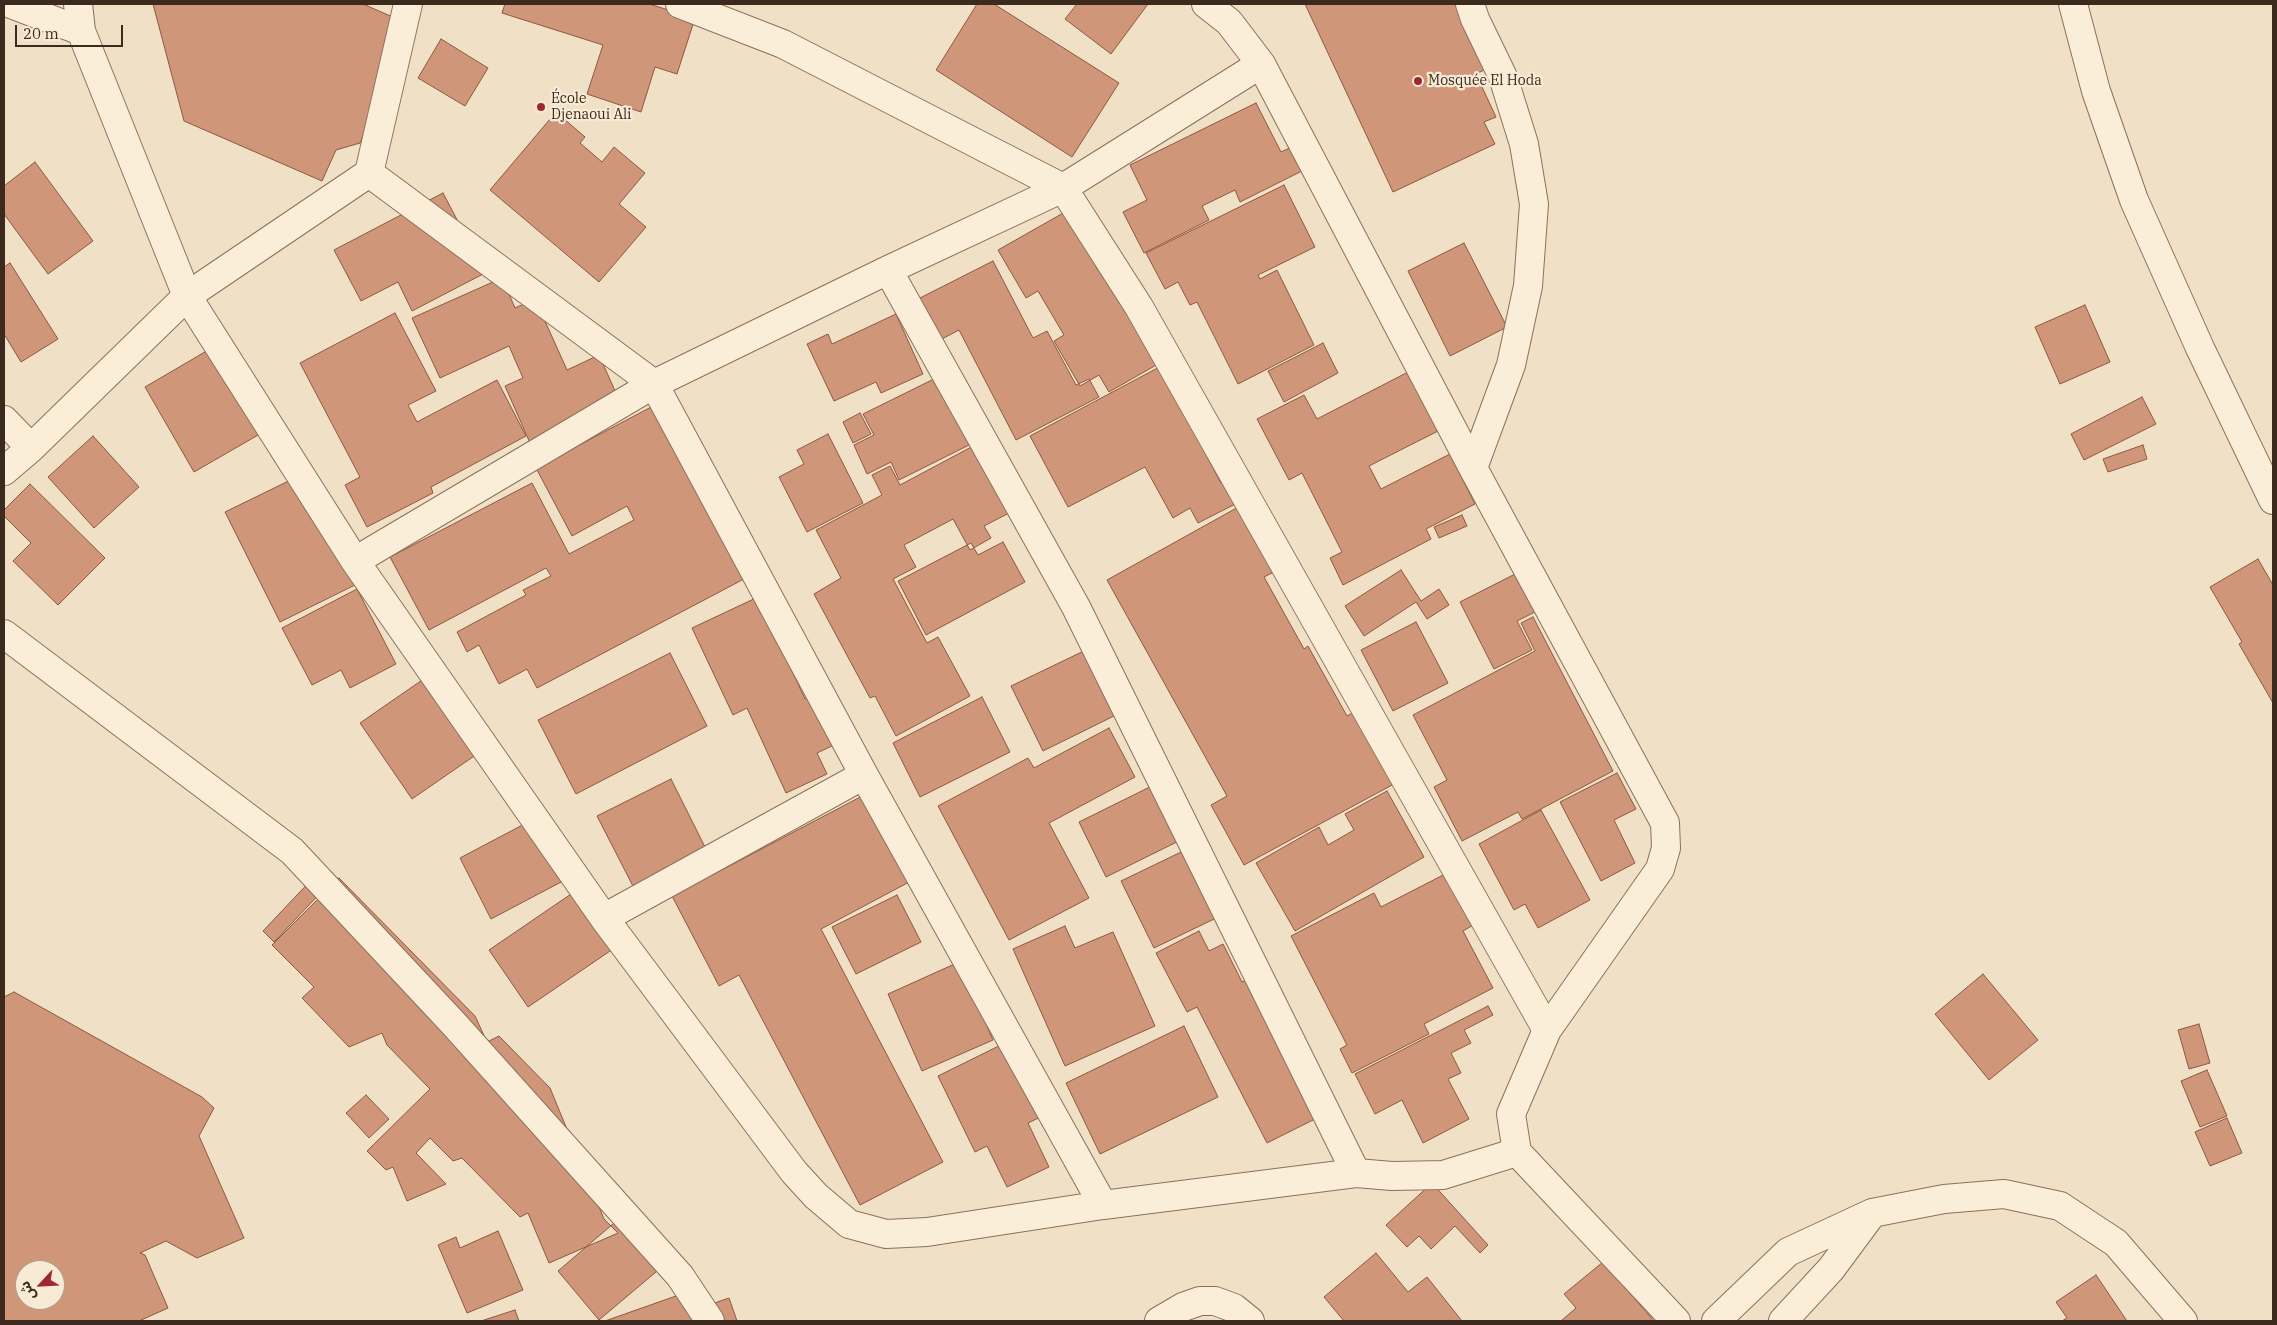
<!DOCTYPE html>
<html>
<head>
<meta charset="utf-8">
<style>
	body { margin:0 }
	#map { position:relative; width:2277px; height:1325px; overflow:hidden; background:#f0e0c5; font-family:"IBM Plex Serif","Noto Sans Arabic",serif }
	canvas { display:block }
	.frame { position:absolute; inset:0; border:5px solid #3c2a1f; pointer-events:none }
	.north { position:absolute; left:15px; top:1260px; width:50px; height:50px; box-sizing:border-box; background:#f7ebd5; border:1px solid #ac9e8c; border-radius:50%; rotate:245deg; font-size:14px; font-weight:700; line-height:20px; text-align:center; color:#3c2a1f }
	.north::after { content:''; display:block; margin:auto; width:18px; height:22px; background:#9e2732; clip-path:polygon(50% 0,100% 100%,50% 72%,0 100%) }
	.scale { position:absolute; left:15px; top:25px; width:108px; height:22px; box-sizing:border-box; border:2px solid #3c2a1f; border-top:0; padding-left:6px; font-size:15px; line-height:18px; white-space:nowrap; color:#3c2a1f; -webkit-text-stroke:4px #f7ebd5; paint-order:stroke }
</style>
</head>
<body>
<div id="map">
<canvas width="2277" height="1325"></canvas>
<div class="frame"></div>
<div class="north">ش</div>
<div class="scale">20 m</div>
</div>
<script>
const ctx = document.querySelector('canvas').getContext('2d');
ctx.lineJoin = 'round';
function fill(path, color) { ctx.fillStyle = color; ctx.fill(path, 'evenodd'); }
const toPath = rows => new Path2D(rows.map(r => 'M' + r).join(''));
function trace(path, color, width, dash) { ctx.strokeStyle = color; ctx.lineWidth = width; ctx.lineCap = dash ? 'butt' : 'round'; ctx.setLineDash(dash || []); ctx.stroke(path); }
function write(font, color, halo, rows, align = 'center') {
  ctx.font = font + ' "IBM Plex Serif",serif'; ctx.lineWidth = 4.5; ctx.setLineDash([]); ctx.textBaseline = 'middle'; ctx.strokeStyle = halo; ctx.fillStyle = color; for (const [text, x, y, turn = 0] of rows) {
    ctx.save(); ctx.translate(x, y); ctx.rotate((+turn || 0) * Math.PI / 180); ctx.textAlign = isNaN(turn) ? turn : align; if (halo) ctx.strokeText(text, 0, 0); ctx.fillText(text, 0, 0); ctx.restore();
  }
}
const building = toPath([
	[153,4,363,4,411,25,360,143,336,150,322,181,184,121,153,4],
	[505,4,649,4,695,18,677,74,655,67,641,112,587,94,603,45,502,13,505,4],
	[977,4,994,4,1119,83,1072,157,936,70,977,4],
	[1077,4,1148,4,1111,54,1065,19,1077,4],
	[1305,4,1455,4,1486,69,1476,74,1496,117,1484,122,1495,144,1393,192,1305,4],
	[441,39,488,68,465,106,418,78,441,39],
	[1256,103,1281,152,1296,145,1308,168,1240,202,1235,190,1202,206,1209,220,1144,253,1123,212,1147,200,1130,165,1256,103],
	[556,112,585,137,580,143,602,162,614,147,645,173,619,204,646,227,599,282,490,190,556,112],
	[35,162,93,241,48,274,4,214,4,186,35,162],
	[1284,185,1315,247,1258,275,1260,279,1277,270,1314,345,1238,384,1197,302,1190,305,1178,282,1165,289,1146,253,1284,185],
	[443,193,485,273,412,311,398,282,361,301,334,250,443,193],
	[1065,212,1098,270,1110,264,1165,360,1109,392,1099,375,1080,386,1054,341,1064,335,1038,291,1026,298,998,250,1065,212],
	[1464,243,1507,327,1450,356,1408,271,1464,243],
	[993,261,1033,338,1047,331,1076,385,1089,379,1099,397,1016,440,959,330,940,340,918,299,993,261],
	[10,263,58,339,21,362,4,334,4,267,10,263],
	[502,278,515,308,535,299,567,370,599,355,620,402,530,443,505,386,523,378,509,346,440,378,412,318,502,278],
	[2085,305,2110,362,2060,384,2035,327,2085,305],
	[395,313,436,391,408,405,417,422,497,380,526,436,431,487,433,493,367,527,345,485,360,477,300,363,395,313],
	[896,314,923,374,881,393,876,382,834,401,807,344,828,334,832,344,896,314],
	[222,342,272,427,194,472,145,387,222,342],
	[1323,343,1338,373,1284,402,1268,371,1323,343],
	[1182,355,1220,427,1198,439,1221,483,1235,476,1247,498,1198,523,1190,508,1173,518,1145,467,1068,507,1030,436,1182,355],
	[1412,370,1442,429,1369,466,1381,489,1450,454,1475,504,1426,529,1431,539,1343,585,1330,558,1342,552,1302,473,1289,480,1257,419,1304,395,1317,419,1412,370],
	[942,375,975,442,899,480,891,462,867,474,854,445,874,435,863,414,942,375],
	[2142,397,2156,424,2084,460,2071,434,2142,397],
	[653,406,744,579,537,688,527,669,499,684,479,645,467,652,457,632,526,595,523,590,551,576,546,568,429,630,390,557,532,483,569,554,634,520,627,506,572,536,536,468,653,406],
	[860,413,871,434,853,443,843,422,860,413],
	[828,434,863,503,807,532,779,477,804,464,797,450,828,434],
	[93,436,139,487,94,528,48,477,93,436],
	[975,445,1011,512,984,526,991,538,970,550,953,519,904,545,916,567,893,579,927,643,938,637,970,696,896,736,875,696,870,698,814,594,841,578,816,530,882,495,872,475,890,466,900,485,975,445],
	[2143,445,2147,459,2108,472,2103,459,2143,445],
	[305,473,359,583,280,622,225,512,305,473],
	[30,484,105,558,58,605,13,561,31,543,4,516,4,510,30,484],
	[1242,505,1278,570,1264,577,1304,649,1308,646,1347,716,1365,706,1405,778,1244,865,1211,805,1227,796,1107,580,1242,505],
	[1462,515,1467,526,1439,538,1434,527,1462,515],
	[1003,542,1025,582,926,635,898,581,971,543,978,555,1003,542],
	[2258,559,2273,585,2273,703,2239,644,2242,642,2210,587,2258,559],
	[1401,570,1421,601,1439,589,1449,605,1427,619,1416,602,1364,636,1345,606,1401,570],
	[1519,572,1539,610,1517,621,1532,650,1494,669,1460,602,1519,572],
	[357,589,396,664,350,688,341,670,312,685,282,628,357,589],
	[758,597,805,699,811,697,834,745,817,753,827,774,786,793,747,708,733,715,692,628,758,597],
	[1533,617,1613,771,1522,819,1518,812,1462,841,1434,787,1447,780,1413,715,1535,651,1521,623,1533,617],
	[1416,622,1448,683,1393,711,1361,650,1416,622],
	[1086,650,1118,714,1043,751,1011,686,1086,650],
	[670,653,707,726,576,794,538,720,670,653],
	[428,676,480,752,412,799,360,723,428,676],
	[982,697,1010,752,920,797,893,743,982,697],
	[1109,728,1135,777,1049,823,1089,898,1009,940,938,806,1028,758,1034,768,1109,728],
	[1617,773,1636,809,1614,820,1635,863,1601,881,1560,802,1617,773],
	[1170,777,1197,832,1106,877,1079,822,1170,777],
	[671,779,709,855,636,892,597,816,671,779],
	[1387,791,1424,857,1295,931,1256,863,1319,827,1328,845,1354,830,1345,814,1387,791],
	[866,794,911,881,821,929,943,1162,860,1205,739,975,719,986,672,896,866,794],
	[1541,810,1590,900,1538,928,1525,904,1514,910,1479,844,1541,810],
	[532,820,563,881,491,919,460,858,532,820],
	[1206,840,1239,907,1154,948,1121,881,1206,840],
	[1449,872,1475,924,1463,931,1493,988,1424,1024,1429,1034,1352,1073,1340,1049,1347,1045,1291,936,1374,893,1381,907,1449,872],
	[315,876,326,887,274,942,263,931,315,876],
	[339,878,475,1016,487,1042,499,1036,550,1088,604,1219,618,1233,549,1263,528,1213,520,1217,462,1158,453,1161,430,1138,416,1153,446,1184,407,1201,393,1167,386,1170,367,1151,430,1089,387,1045,382,1033,349,1047,302,998,314,987,272,945,339,878],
	[574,892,613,949,528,1007,489,950,574,892],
	[897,895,921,942,856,974,832,927,897,895],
	[1065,926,1075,948,1113,932,1155,1026,1065,1066,1013,949,1065,926],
	[1199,931,1209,951,1223,944,1242,982,1266,969,1319,1117,1267,1143,1197,1007,1187,1012,1156,953,1199,931],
	[959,962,993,1040,922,1071,888,994,959,962],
	[1983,974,2038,1040,1989,1080,1935,1014,1983,974],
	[14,992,202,1097,214,1108,199,1136,244,1238,197,1258,166,1241,140,1253,145,1255,168,1308,139,1321,4,1321,4,997,14,992],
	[25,1270,55,1270,55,1300,25,1300,25,1270],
	[1488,1006,1493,1015,1464,1030,1471,1043,1451,1053,1461,1073,1448,1079,1469,1119,1423,1143,1402,1100,1375,1114,1355,1074,1488,1006],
	[2199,1024,2210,1063,2189,1069,2178,1030,2199,1024],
	[1184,1026,1218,1097,1100,1154,1066,1083,1184,1026],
	[1015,1038,1051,1112,1028,1123,1049,1167,1007,1187,987,1146,975,1152,938,1076,1015,1038],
	[2207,1070,2227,1116,2200,1127,2181,1081,2207,1070],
	[366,1095,389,1119,369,1138,346,1113,366,1095],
	[2227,1118,2242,1153,2210,1166,2195,1132,2227,1118],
	[1432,1183,1488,1245,1480,1253,1455,1226,1431,1249,1419,1236,1407,1247,1386,1225,1432,1183],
	[627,1212,669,1261,599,1320,558,1271,627,1212],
	[498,1231,523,1290,467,1313,438,1245,456,1237,460,1248,498,1231],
	[1376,1253,1408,1292,1427,1277,1462,1321,1344,1321,1324,1297,1376,1253],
	[1603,1262,1654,1321,1561,1321,1576,1308,1564,1294,1603,1262],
	[2096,1275,2127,1321,2062,1321,2067,1318,2056,1302,2096,1275],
	[693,1290,700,1308,729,1298,737,1321,605,1321,693,1290],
	[515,1310,519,1321,481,1321,515,1310]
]);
fill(building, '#d09679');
trace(building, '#8d573f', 1);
const minor = toPath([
	[11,4,81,31],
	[78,4,81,31,187,296,355,561,604,918,794,1172,816,1196,849,1224,886,1234,927,1232,1103,1205,1356,1173,1392,1176,1443,1175,1517,1152,1676,1321],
	[680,4,783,44,1063,188,1139,307,1547,1030],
	[1206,4,1229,22,1261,64,1473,468,1665,823,1666,848,1660,869,1547,1030,1511,1114,1517,1152],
	[1470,4,1475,19,1503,77,1524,144,1534,204,1528,286,1511,365,1473,468],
	[369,173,408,4],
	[888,270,1076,607,1356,1173],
	[4,420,31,448],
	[4,471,31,448,187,296,369,173,654,384,864,775,1103,1205],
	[355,561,654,384,888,270,1063,188,1261,64],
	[4,634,292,851,454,1024,680,1276,710,1321],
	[604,918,864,775],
	[1159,1321,1183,1307,1200,1301,1215,1301,1234,1308,1250,1321],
	[1716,1321,1788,1252,1872,1213,1944,1199,2004,1194,2060,1206,2116,1243,2183,1321],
	[1783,1321,1831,1269,1871,1215]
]);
const tertiary = toPath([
	[2073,4,2096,91,2134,200,2200,348,2273,500]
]);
trace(minor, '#8c715a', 30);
trace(tertiary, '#8c715a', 30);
trace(minor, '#faeed9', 28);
trace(tertiary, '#faeed9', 28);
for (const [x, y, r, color] of [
	[1418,81,5,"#9e2732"],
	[541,107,5,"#9e2732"]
]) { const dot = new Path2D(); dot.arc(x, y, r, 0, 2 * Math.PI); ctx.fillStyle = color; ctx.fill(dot); trace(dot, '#f7ebd5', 2); }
write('14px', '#3c2a1f', '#f7ebd5', [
	["Mosquée El Hoda",1428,81],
	["École",551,99],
	["Djenaoui Ali",551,115]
], 'left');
</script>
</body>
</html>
